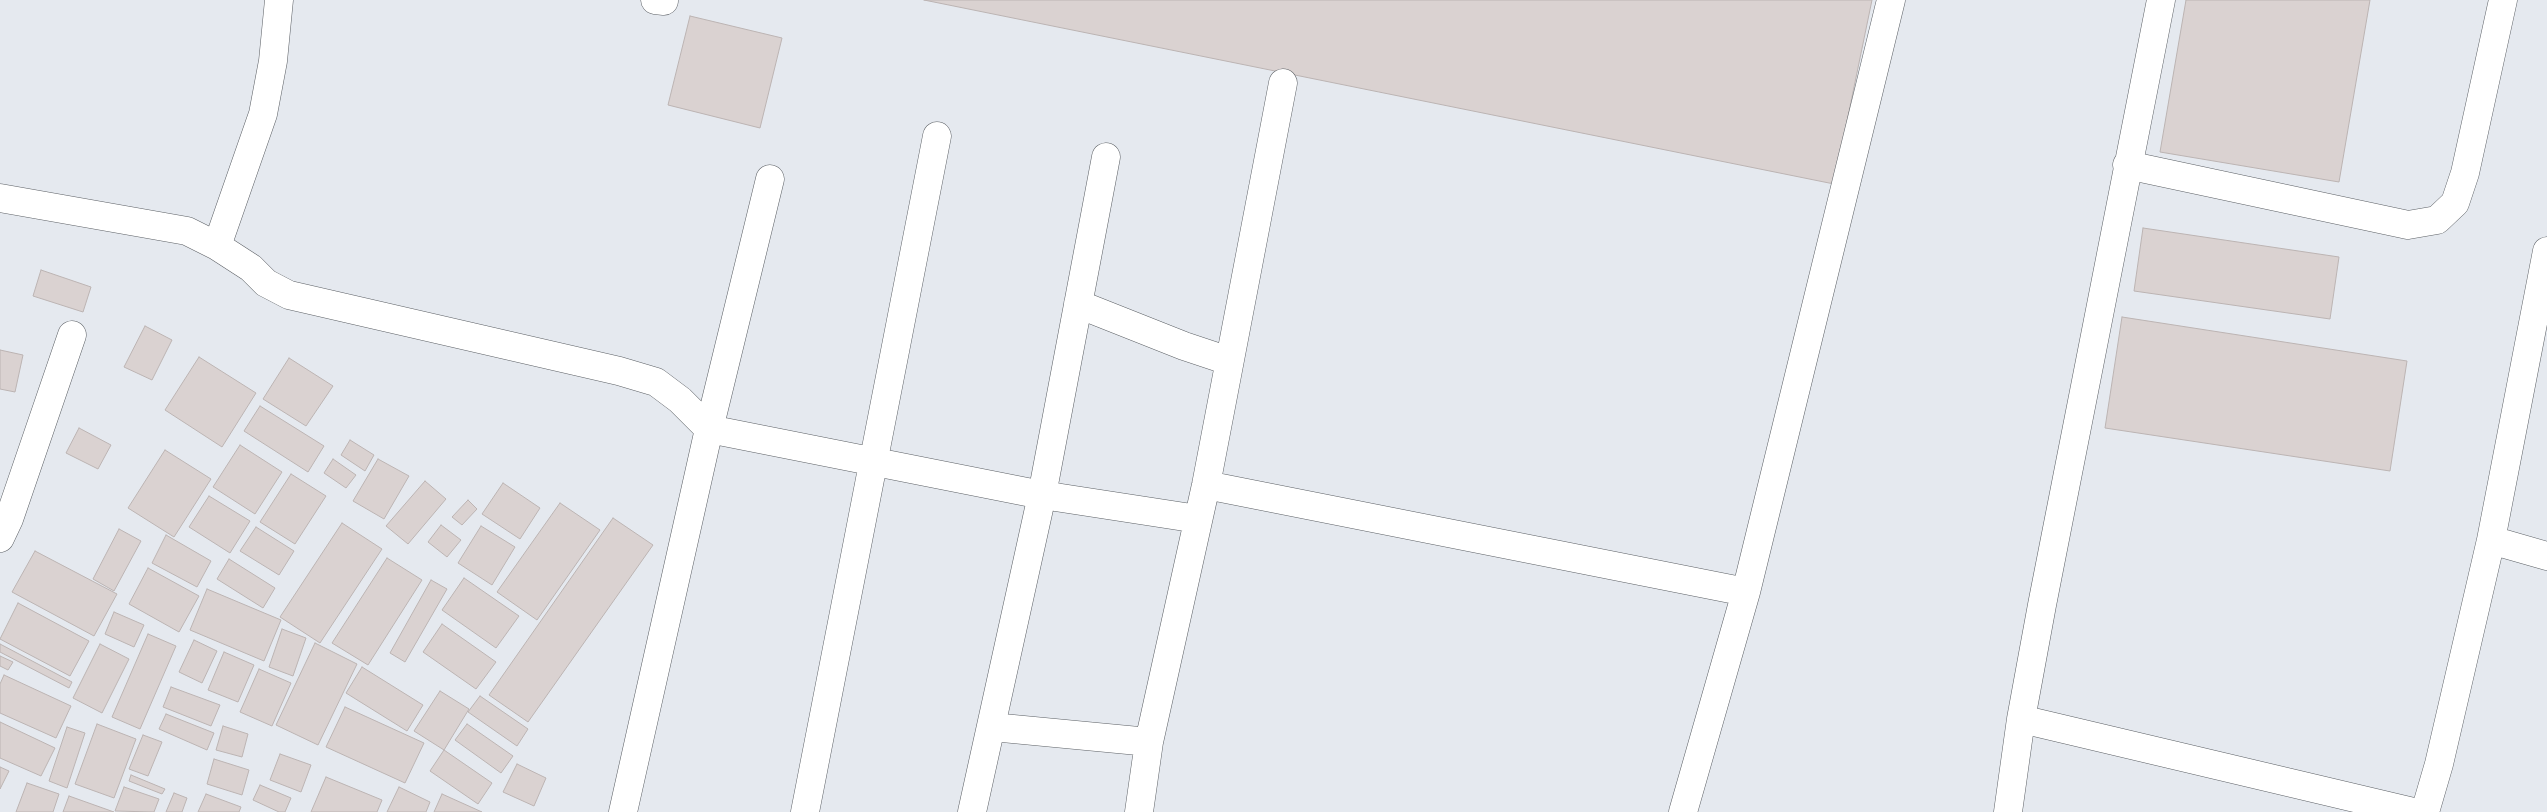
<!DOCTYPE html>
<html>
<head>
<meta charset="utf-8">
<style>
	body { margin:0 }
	canvas { display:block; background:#e5e9ef }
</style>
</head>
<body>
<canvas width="2547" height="812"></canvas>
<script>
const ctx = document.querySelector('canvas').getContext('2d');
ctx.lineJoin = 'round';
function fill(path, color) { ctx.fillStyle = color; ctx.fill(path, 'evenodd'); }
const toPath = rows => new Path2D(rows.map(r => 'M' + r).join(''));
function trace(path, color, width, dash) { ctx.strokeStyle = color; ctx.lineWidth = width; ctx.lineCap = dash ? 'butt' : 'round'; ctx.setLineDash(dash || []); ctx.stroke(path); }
const building = toPath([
	[924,0,1872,0,1834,184,924,0],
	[2186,0,2370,0,2339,182,2160,152,2186,0],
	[690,16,782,38,760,128,668,105,690,16],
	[2143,228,2339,257,2330,319,2134,291,2143,228],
	[41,270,91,287,83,312,33,296,41,270],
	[2122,317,2407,361,2390,471,2105,428,2122,317],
	[145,326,172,340,152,380,124,367,145,326],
	[0,350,23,355,15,392,0,389,0,350],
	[199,357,256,393,222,447,165,410,199,357],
	[289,358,333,386,306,426,263,399,289,358],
	[260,406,324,446,308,472,244,431,260,406],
	[79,428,111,445,98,469,66,453,79,428],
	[350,440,374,455,365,471,341,455,350,440],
	[240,445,282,472,255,514,213,487,240,445],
	[165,450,211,479,174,537,128,508,165,450],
	[333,459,356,475,346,488,324,473,333,459],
	[378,459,409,476,384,519,353,501,378,459],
	[291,474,326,496,295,544,260,522,291,474],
	[425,481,446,499,408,544,386,526,425,481],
	[503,483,540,508,520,539,482,514,503,483],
	[209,496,250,521,230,553,189,527,209,496],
	[468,500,477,509,462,525,452,517,468,500],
	[560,503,600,530,537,620,497,592,560,503],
	[613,518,653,545,528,722,489,695,613,518],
	[342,523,382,549,320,643,280,617,342,523],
	[441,525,461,540,447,557,428,542,441,525],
	[481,526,515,547,492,585,458,563,481,526],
	[256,527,294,551,279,575,240,551,256,527],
	[119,529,141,541,114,591,93,579,119,529],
	[166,535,211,561,197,587,152,563,166,535],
	[35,551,117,594,94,636,12,592,35,551],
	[387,558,422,580,368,665,332,643,387,558],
	[229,559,275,588,263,608,217,579,229,559],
	[148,568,199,596,179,632,129,604,148,568],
	[464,578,519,616,496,648,442,610,464,578],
	[431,580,447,589,405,662,390,653,431,580],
	[207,589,281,620,264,661,190,630,207,589],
	[18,603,89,641,70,676,0,639,18,603],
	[114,612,144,625,134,647,105,634,114,612],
	[442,624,496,662,476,689,423,652,442,624],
	[282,629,306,638,293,676,269,667,282,629],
	[148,634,176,646,140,729,112,717,148,634],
	[194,640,217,651,202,683,179,672,194,640],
	[315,643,357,664,318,745,276,725,315,643],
	[0,644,72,682,69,688,0,652,0,644],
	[100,644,129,659,102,713,73,698,100,644],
	[224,652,254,665,238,702,208,690,224,652],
	[0,656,13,662,8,670,0,666,0,656],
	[362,667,423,705,407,731,346,693,362,667],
	[259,669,291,683,272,726,240,712,259,669],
	[4,675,71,706,56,738,0,713,0,684,4,675],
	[171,687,220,705,211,726,163,707,171,687],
	[440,691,469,709,444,750,414,731,440,691],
	[480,696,528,729,517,746,468,712,480,696],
	[345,707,424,743,405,783,326,747,345,707],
	[166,714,214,733,207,750,159,729,166,714],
	[0,722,55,748,41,776,0,758,0,722],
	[97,724,136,739,114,798,75,784,97,724],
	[467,724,513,756,501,773,455,740,467,724],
	[223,726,248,734,242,757,216,750,223,726],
	[67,727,85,733,67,788,49,781,67,727],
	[143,735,162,742,148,776,129,769,143,735],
	[444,750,492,783,478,804,430,771,444,750],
	[280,754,311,765,301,792,270,780,280,754],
	[214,759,249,770,242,795,207,784,214,759],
	[517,764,546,778,534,806,503,792,517,764],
	[0,767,9,771,0,789,0,767],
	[131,775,165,789,162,794,129,781,131,775],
	[326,777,382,800,377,812,311,812,326,777],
	[27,783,59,794,53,812,16,812,27,783],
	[260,785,291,798,285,812,279,812,253,800,260,785],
	[124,787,159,799,154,812,115,811,124,787],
	[399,787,430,802,426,812,387,812,399,787],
	[174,793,187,798,182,812,166,812,174,793],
	[206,794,241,807,239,812,198,812,206,794],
	[442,794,482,812,434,812,442,794],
	[69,796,114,812,63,812,69,796]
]);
fill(building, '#dad2d1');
trace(building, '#bcb4b3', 1);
const minor = toPath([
	[655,0,664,1],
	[2127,165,2408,225,2437,220,2455,203,2465,173,2503,0],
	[770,179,709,429,1042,495,1198,519],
	[0,198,187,231,217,246,251,268,266,283,289,295,619,371,656,382,680,400,709,429,623,812],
	[217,246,263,114,273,61,279,0],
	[1078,304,1184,346,1229,361],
	[1206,485,1746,592],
	[0,538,9,519,72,335],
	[2491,540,2547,556],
	[2021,719,2414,812],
	[992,727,1149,742],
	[805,812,937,136],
	[972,812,1042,495,1106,157],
	[1139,812,1149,742,1206,485,1283,83],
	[1683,812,1746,592,1891,0],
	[2008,812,2021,719,2042,605,2161,0],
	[2425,812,2439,764,2491,540,2547,251]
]);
trace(minor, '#5d6166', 29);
trace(minor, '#fff', 28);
</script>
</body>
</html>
